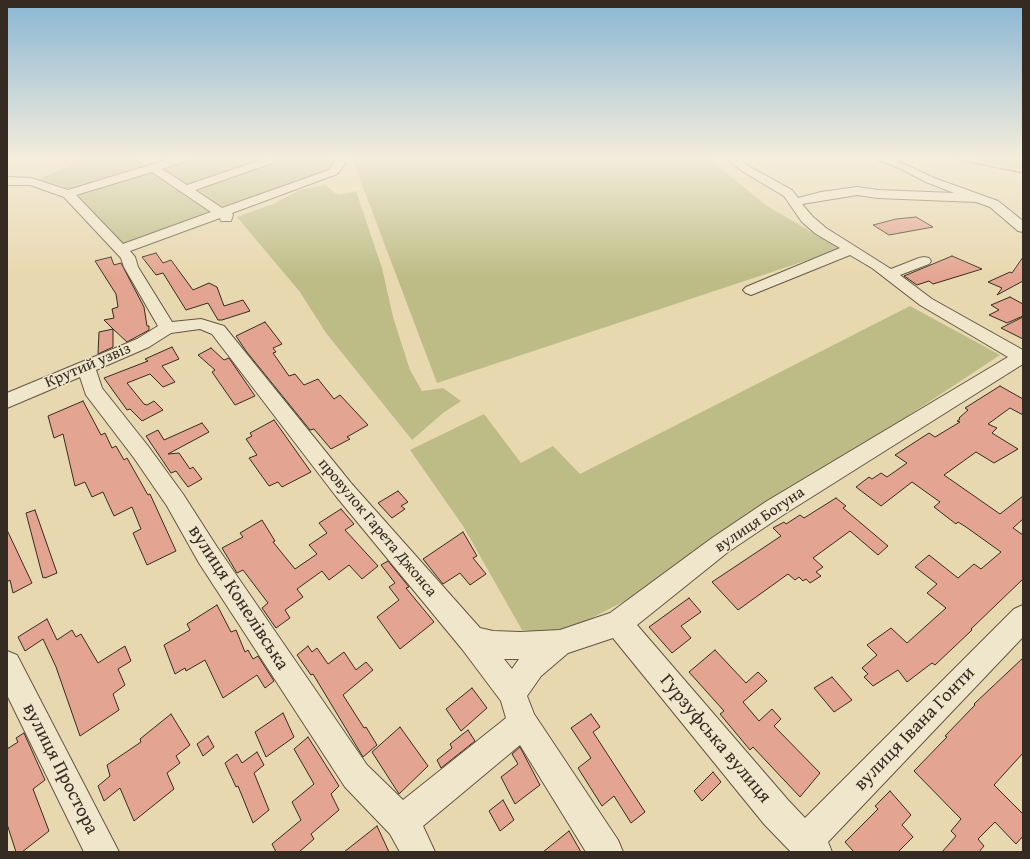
<!DOCTYPE html>
<html>
<head>
<meta charset="utf-8">
<style>
	body { margin:0 }
	#map { position:relative; width:1030px; height:859px; overflow:hidden; background:#e8d8af; font-family:"Gentium Book Plus",serif }
	canvas { display:block }
	.frame { position:absolute; inset:0; border:8px solid #362b23; pointer-events:none }
</style>
</head>
<body>
<div id="map">
<canvas width="1030" height="859"></canvas>
<div class="frame"></div>
</div>
<script>
const ctx = document.querySelector('canvas').getContext('2d');
ctx.lineJoin = 'round';
function fill(path, color) { ctx.fillStyle = color; ctx.fill(path, 'evenodd'); }
const toPath = rows => new Path2D(rows.map(r => 'M' + r).join(''));
function trace(path, color, width, dash) { ctx.strokeStyle = color; ctx.lineWidth = width; ctx.lineCap = dash ? 'butt' : 'round'; ctx.setLineDash(dash || []); ctx.stroke(path); }
function write(font, color, halo, rows, align = 'center') {
  ctx.font = font + ' "Gentium Book Plus",serif'; ctx.lineWidth = 3; ctx.setLineDash([]); ctx.textBaseline = 'middle'; ctx.strokeStyle = halo; ctx.fillStyle = color; for (const [text, x, y, turn = 0] of rows) {
    ctx.save(); ctx.translate(x, y); ctx.rotate((+turn || 0) * Math.PI / 180); ctx.textAlign = isNaN(turn) ? turn : align; if (halo) ctx.strokeText(text, 0, 0); ctx.fillText(text, 0, 0); ctx.restore();
  }
}
fill(toPath([
	[74,157,133,157,150,168,73,190,37,180,79,161],
	[192,157,326,157,333,164,330,172,124,246,77,198,83,191],
	[357,157,707,157,767,206,841,249,437,383,358,174,353,160],
	[962,157,1023,157,1023,170],
	[325,185,338,195,356,191,382,268,393,317,410,370,422,391,443,388,461,401,443,413,412,440,326,333,300,292,237,217,273,204,300,190],
	[910,306,1000,355,638,594,561,634,522,630,463,526,410,450,484,414,521,463,553,446,580,474]
]), '#bdbc86');
const building = toPath([
	[916,217,933,227,889,235,873,225,896,219,916,217],
	[156,253,163,263,171,260,193,290,209,283,217,287,224,306,243,300,250,311,222,320,218,320,208,303,186,310,163,273,156,275,142,257,156,253],
	[952,256,982,269,933,284,929,281,917,285,904,276,952,256],
	[111,257,114,265,121,263,144,307,147,326,149,326,149,330,127,342,113,329,113,347,98,354,99,332,113,329,104,320,114,318,112,309,118,307,116,294,95,261,111,257],
	[1023,257,1023,281,997,295,1002,288,988,282,1010,272,1012,273,1023,257],
	[1010,297,1023,304,1023,316,1007,323,989,315,999,310,991,305,1010,297],
	[1023,317,1023,339,1001,328,1023,317],
	[265,322,282,344,273,348,276,352,273,353,289,376,295,374,304,385,318,379,334,399,340,395,368,425,347,437,350,439,331,449,314,429,310,430,246,351,236,336,265,322],
	[172,347,179,359,162,366,175,382,163,387,150,374,127,383,144,404,147,405,154,401,163,410,142,421,130,409,127,410,104,378,148,361,145,359,172,347],
	[211,348,224,360,229,358,255,396,235,405,212,372,215,370,198,355,211,348],
	[1000,386,1023,399,1023,415,1010,408,988,424,997,428,992,433,1018,449,994,463,976,452,944,475,1000,514,1023,496,1023,519,1013,528,1023,535,1023,579,971,629,972,630,935,665,932,663,907,682,898,670,873,686,864,677,868,674,862,668,877,655,867,645,891,628,907,643,946,608,927,593,937,584,915,567,929,555,958,578,974,564,981,569,1001,552,966,527,958,522,956,524,934,507,940,502,912,482,881,506,856,487,869,477,872,479,881,473,887,477,907,463,895,455,929,433,935,437,960,422,957,421,960,419,959,418,968,410,965,408,1000,386],
	[83,401,101,435,105,433,112,448,116,446,124,460,127,458,148,495,150,494,176,551,147,565,133,533,141,529,132,507,114,516,103,492,92,497,85,482,75,486,63,434,54,438,48,416,83,401],
	[274,420,311,472,282,487,278,482,269,486,249,458,257,455,246,439,252,436,250,433,274,420],
	[202,423,209,432,168,454,179,453,190,469,193,467,202,479,188,487,176,471,171,473,146,436,158,430,164,440,202,423],
	[398,491,408,502,401,506,405,509,392,518,378,503,398,491],
	[836,498,846,506,843,508,888,546,878,555,850,531,813,558,823,567,816,572,821,576,810,583,806,579,803,581,799,577,795,580,788,574,738,610,712,582,781,536,773,528,784,522,786,524,800,515,804,518,836,498],
	[341,509,354,524,345,530,378,566,362,579,349,565,329,580,322,571,297,589,303,597,285,610,290,618,276,628,262,608,268,603,243,570,237,573,222,548,243,537,240,533,262,520,275,541,273,542,295,569,317,554,309,545,327,533,319,523,341,509],
	[35,510,57,573,45,578,45,577,43,578,26,513,35,510],
	[7,530,32,583,13,593,10,580,7,582,7,530],
	[463,532,477,556,473,558,486,574,470,585,460,573,443,584,423,559,463,532],
	[388,561,409,587,406,588,434,622,400,649,377,617,399,600,389,587,395,583,381,565,388,561],
	[689,598,701,612,681,626,691,638,672,653,649,627,689,598],
	[217,605,231,632,236,630,245,652,248,650,253,659,258,656,274,681,265,688,257,675,223,698,205,660,186,671,185,668,175,674,164,645,190,630,187,624,217,605],
	[47,619,57,640,72,630,76,637,81,634,98,663,125,646,131,661,118,669,125,685,113,694,119,710,80,736,56,667,43,639,25,651,18,637,47,619],
	[308,646,312,652,317,648,328,664,344,652,356,670,366,662,373,670,343,695,364,728,366,727,377,745,363,757,313,674,311,675,297,655,308,646],
	[715,650,746,683,758,672,767,681,743,702,759,721,772,709,781,719,774,726,820,773,800,797,753,747,750,750,720,714,724,711,689,672,715,650],
	[1023,658,1023,753,994,785,1023,814,1023,836,1016,844,995,822,978,839,984,846,979,852,942,852,956,836,951,831,961,819,914,771,947,737,945,736,975,705,974,704,1023,658],
	[832,677,852,700,834,712,814,688,832,677],
	[472,688,487,708,461,731,446,709,472,688],
	[283,713,294,737,266,757,255,732,283,713],
	[171,714,190,745,176,756,180,763,167,773,174,789,134,821,120,788,104,801,98,786,110,776,107,765,141,742,140,739,171,714],
	[591,714,600,727,593,732,645,812,631,823,614,796,602,806,578,768,591,758,571,728,591,714],
	[400,727,428,766,399,794,372,752,400,727],
	[468,730,475,741,441,768,437,760,452,748,450,744,468,730],
	[24,733,45,780,33,789,49,831,22,852,16,852,7,824,7,749,18,742,16,738,24,733],
	[208,736,214,747,203,756,197,744,208,736],
	[308,737,339,786,331,794,339,810,311,834,314,839,299,852,276,852,272,844,301,820,292,802,314,784,294,749,308,737],
	[520,747,540,785,515,804,501,777,518,764,512,754,520,747],
	[257,752,264,765,254,773,269,810,253,823,238,786,236,787,225,763,237,754,242,763,257,752],
	[713,772,721,782,702,801,694,791,713,772],
	[890,791,911,815,902,825,913,837,898,852,854,852,845,842,878,809,875,806,890,791],
	[503,800,514,820,500,831,489,811,503,800],
	[377,826,389,852,344,852,377,826],
	[569,831,581,852,543,852,569,831]
]);
fill(building, '#e3a591');
trace(building, '#362b23', 1);
const minor = toPath([
	[176,157,193,157,192,159,162,169,187,185,264,159,272,159,274,161,272,163,195,190,222,208,329,170,334,163,331,157,342,157,346,163,337,174,232,213,233,215,231,221,221,221,220,218,130,251,135,257,138,267,172,322,201,319,224,326,351,483,480,628,493,631,520,632,560,630,610,613,712,538,767,501,1008,357,920,305,872,268,850,255,756,293,751,295,746,293,743,290,746,287,840,248,816,234,802,222,784,196,742,171,725,157,737,157,750,167,792,190,798,198,821,192,857,187,878,190,954,193,926,182,901,169,876,159,875,157,890,157,934,178,998,201,1023,221,1023,232,1018,231,990,207,976,202,878,198,857,195,802,204,812,216,826,228,891,269,919,258,924,257,929,258,931,261,929,264,900,275,932,299,1023,350,1023,364,783,515,728,552,637,625,788,800,805,818,1014,609,1023,605,1023,637,828,842,832,852,791,852,764,824,613,638,568,653,541,676,527,696,534,714,618,840,623,852,586,852,520,745,423,826,435,852,400,852,390,834,345,787,199,563,167,506,134,458,86,395,80,377,7,408,7,393,137,339,158,326,124,267,121,258,64,197,30,185,7,185,7,177,31,178,68,190,176,157],
	[152,172,211,212,123,244,76,195,152,172],
	[200,329,212,334,335,495,462,649,501,701,506,718,403,800,367,765,217,547,183,494,148,446,102,388,96,370,149,347,171,333,200,329],
	[504,659,519,659,512,669,504,659],
	[7,651,17,655,119,852,84,852,7,695,7,651]
]);
trace(minor, '#625646', 2);
trace(toPath([
	[944,157,1023,173]
]), '#362b23', 1.5, [2, 1]);
fill(minor, '#f0e6cb');
const sky = ctx.createLinearGradient(0, 0, 0, 277);
sky.addColorStop(0, '#89b6d4');
sky.addColorStop(0.57, '#f5eddb');
sky.addColorStop(1, '#f5eddb00');
ctx.fillStyle = sky;
ctx.fillRect(0, 0, 1030, 277);
write('16px', '#362b23', '#f0e6cb', [
	["Крутий узвіз",88,366,-23],
	["вулиця Богуна",760,520,-34],
	["провулок Гарета Джонса",377,528,50]
]);
write('19px', '#362b23', '#f0e6cb', [
	["вулиця Конелівська",238,598,57],
	["вулиця Івана Гонти",915,729,-46],
	["Гурзуфська вулиця",715,739,50],
	["вулиця Простора",60,769,63]
]);
</script>
</body>
</html>
